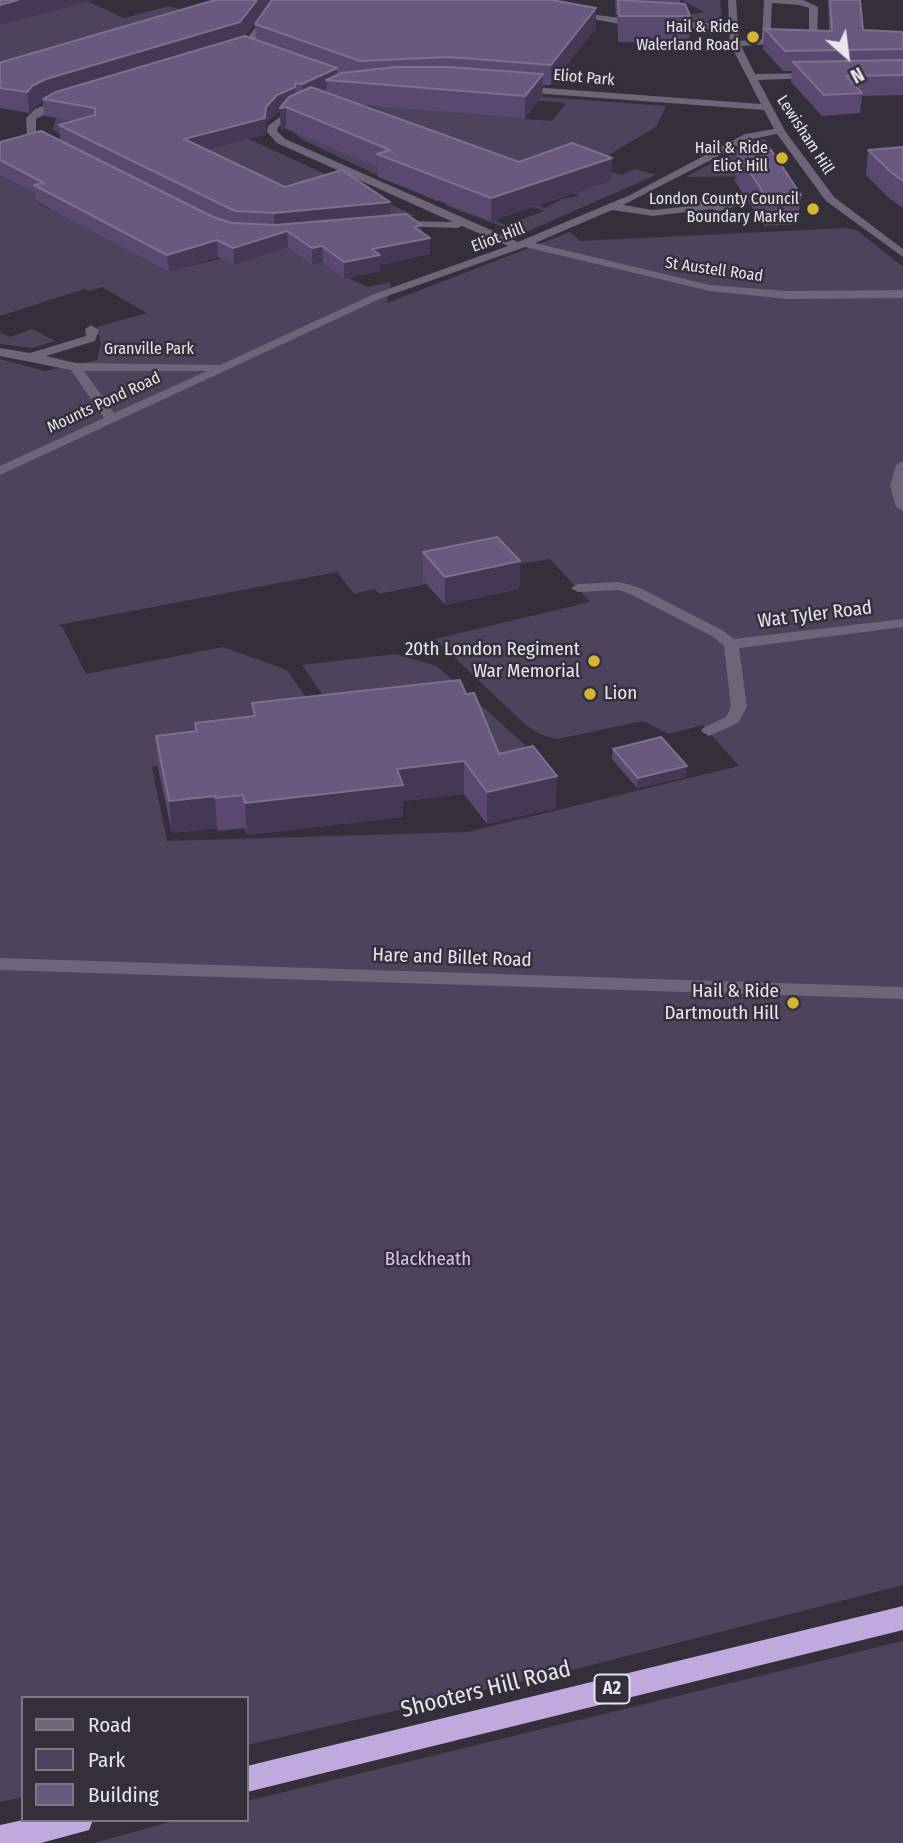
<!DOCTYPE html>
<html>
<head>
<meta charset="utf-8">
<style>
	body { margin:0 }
	#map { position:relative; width:903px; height:1843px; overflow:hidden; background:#352f3c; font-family:"Fira Sans Condensed",sans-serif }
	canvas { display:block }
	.legend { position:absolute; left:21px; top:1696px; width:228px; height:126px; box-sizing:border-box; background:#352f3c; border:2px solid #7d7883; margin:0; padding:9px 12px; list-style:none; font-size:21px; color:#e8e5ed }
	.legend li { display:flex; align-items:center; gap:14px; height:35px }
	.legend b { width:35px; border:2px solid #7d7883 }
	.north { position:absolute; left:812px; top:21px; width:70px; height:70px; -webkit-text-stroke:5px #352f3c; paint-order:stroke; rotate:152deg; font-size:19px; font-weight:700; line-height:28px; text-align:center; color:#e8e5ed }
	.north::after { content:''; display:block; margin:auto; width:24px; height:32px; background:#e8e5ed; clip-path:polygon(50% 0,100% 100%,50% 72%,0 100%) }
</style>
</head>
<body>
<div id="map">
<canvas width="903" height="1843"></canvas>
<ul class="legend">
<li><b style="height:9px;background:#6e657a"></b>Road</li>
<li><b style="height:19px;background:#4e435d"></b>Park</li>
<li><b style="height:19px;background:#6a597e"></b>Building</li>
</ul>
<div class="north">N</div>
</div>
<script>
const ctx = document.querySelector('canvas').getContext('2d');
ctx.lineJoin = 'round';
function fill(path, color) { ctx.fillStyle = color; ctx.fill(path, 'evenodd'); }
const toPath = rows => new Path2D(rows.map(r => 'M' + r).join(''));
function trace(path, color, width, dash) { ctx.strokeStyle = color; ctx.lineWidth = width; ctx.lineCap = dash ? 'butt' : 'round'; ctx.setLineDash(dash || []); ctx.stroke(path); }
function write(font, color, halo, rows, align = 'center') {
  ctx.font = font + ' "Fira Sans Condensed",sans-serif'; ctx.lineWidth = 5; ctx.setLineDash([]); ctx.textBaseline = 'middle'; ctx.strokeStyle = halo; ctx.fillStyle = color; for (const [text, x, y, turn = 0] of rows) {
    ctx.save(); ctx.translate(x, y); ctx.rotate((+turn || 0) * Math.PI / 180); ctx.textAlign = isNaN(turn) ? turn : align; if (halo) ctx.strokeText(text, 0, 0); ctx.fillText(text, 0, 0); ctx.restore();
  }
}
fill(toPath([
	[682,0,720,0,722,23,687,20,690,15,704,12],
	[87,1,124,18,169,6,209,18,0,86,0,24],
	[419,88,666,106,656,127,590,166,621,175,635,169,656,175,526,232,517,232,445,205,458,200,451,197,436,201,377,175,301,139,291,129,302,118],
	[534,100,564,103,565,105,552,121,524,119],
	[363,103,396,117,387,120,338,110],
	[538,178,610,181,594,184,578,193],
	[538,181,578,195,579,196,562,199,545,208,505,194],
	[505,196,545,211,505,225,495,220],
	[58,113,249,139,416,216,378,218,64,137,52,129],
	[756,139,765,139,790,176,686,177],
	[0,168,36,194,54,194,35,201,48,209,72,202,178,269,282,244,331,260,352,280,368,287,391,282,387,303,570,232,580,241,847,228,858,231,903,267,903,1585,580,1668,247,1745,247,1698,23,1698,23,1797,0,1802,0,359,45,371,97,360,101,344,97,327,147,313,102,287,90,291,84,289,0,316],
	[550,559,590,602,435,639,528,727,542,735,558,739,643,721,669,734,703,725,739,766,467,832,167,841,152,767,321,719,287,670,223,647,86,674,63,628,58,625,337,572,354,594,375,589,379,594,427,584,424,580],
	[32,329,55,341,33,348,0,344,0,333,10,337],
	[395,654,437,666,525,745,522,751,496,759,485,718,341,721,302,665],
	[903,1641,903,1843,94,1843,177,1820,247,1820,247,1801]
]), '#4e435d');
fill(toPath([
	[276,0,285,0,249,48,243,48,243,44,276,0],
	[728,0,736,0,739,41,762,39,764,0,803,0,818,7,817,40,799,46,794,43,809,36,809,8,799,5,772,3,770,44,741,46,755,74,819,73,821,75,816,78,758,80,785,131,834,197,903,249,903,257,826,201,777,134,752,139,623,205,653,210,700,205,700,201,715,194,734,196,741,203,740,205,719,211,712,209,653,216,612,210,535,243,710,285,787,291,903,290,903,298,787,299,710,291,525,247,382,298,0,475,0,466,104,418,71,370,0,356,0,348,30,353,86,336,85,329,91,325,99,330,95,341,46,356,76,363,220,365,374,294,508,246,462,226,457,228,393,226,393,222,397,221,453,222,277,143,267,132,268,126,296,105,305,107,278,127,277,131,285,139,518,242,630,195,745,134,774,129,764,110,519,92,514,89,519,86,761,104,730,44,729,30,620,24,570,15,575,12,620,18,729,24,728,0],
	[717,200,727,201,728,202,719,204,713,202,717,200],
	[84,371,207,371,114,413,84,371],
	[63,98,71,100,36,119,36,131,56,144,47,146,27,134,26,118,35,109,63,98],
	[903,461,903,511,896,507,890,486,896,465,903,461],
	[620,582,640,588,722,630,734,639,903,619,903,627,739,648,747,707,738,723,709,736,701,731,703,728,726,717,731,707,724,646,712,636,630,594,619,590,578,592,571,588,578,584,620,582],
	[0,958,903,987,903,999,0,970,0,958]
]), '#6e657a');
fill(toPath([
	[903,1606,903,1630,247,1792,247,1766,903,1606],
	[23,1820,93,1820,89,1830,41,1843,0,1843,0,1825,23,1820]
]), '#c0aadd');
fill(toPath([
	[215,0,270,0,270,2,596,28,551,85,543,85,542,96,525,118,361,105,519,162,611,181,491,221,378,177,378,167,286,129,281,130,280,110,266,123,266,134,207,150,285,187,390,202,390,216,422,225,422,232,430,254,380,265,380,271,344,279,323,262,312,265,288,247,234,265,218,257,169,272,36,201,35,193,0,175,0,142,60,141,59,125,75,121,44,116,43,102,34,107,29,113,0,108,0,63],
	[259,18,255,24,256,40,245,36],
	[615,0,680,0,680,4,690,16,689,43,618,42,617,15,616,15],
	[828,0,860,0,863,30,903,32,903,95,862,96,860,113,822,116,791,82,792,71,783,71,763,49,765,29,829,31],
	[903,147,903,208,890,199,866,175,868,150],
	[737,152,801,195,798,224,764,226,735,181],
	[423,552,520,561,519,589,445,605,423,580],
	[466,694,499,754,556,808,487,824,464,794,403,801,403,817,247,835,245,828,218,831,217,828,172,833,158,768,156,736,196,732,195,723,253,716,252,703],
	[613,749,686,777,637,788,612,759]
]), '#5b4870');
fill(toPath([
	[18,0,94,0,0,25,0,5],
	[257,0,270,0,270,3,241,42,43,99,43,102,34,107,29,113,27,92,32,86,46,79],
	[596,8,596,28,551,85,551,65],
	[337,68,337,81,326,80,327,89,303,100,302,84],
	[543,74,542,96,525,118,525,96],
	[295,87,296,103,286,108,286,129,281,130,280,110,266,123,266,134,186,156,184,139,266,107,277,95],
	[612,158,611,181,491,221,491,198],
	[390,202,390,219,275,230,274,213],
	[422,225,422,239,430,238,430,254,380,265,380,271,344,279,344,262,372,249,414,227],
	[287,231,288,247,234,265,233,248],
	[217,240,218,257,169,272,167,255],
	[322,246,323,262,312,265,312,248],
	[520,561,519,589,445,605,445,577],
	[464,761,464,794,403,801,403,817,247,835,245,803,397,769],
	[687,766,686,777,637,788,638,778],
	[557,776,556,808,487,824,487,792],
	[215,796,217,828,172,833,169,801]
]), '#453756');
const building = toPath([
	[0,0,18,0,0,5,0,0],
	[215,0,257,0,240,22,46,79,32,86,27,92,0,88,0,63,2,62,215,0],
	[272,0,552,0,596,8,551,65,449,57,360,61,255,24,272,0],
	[618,0,685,4,690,16,619,16,618,0],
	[830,0,860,0,863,30,903,32,903,49,785,51,765,29,832,31,830,0],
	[245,36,337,68,302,84,295,83,295,87,277,95,266,107,265,118,184,139,285,187,342,170,390,202,274,213,235,211,59,125,95,115,95,108,43,99,56,92,245,36],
	[903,60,903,75,846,76,862,93,824,95,793,62,903,60],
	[395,67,449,67,543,74,525,96,326,80,342,73,395,67],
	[311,87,519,162,572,143,612,158,491,198,377,154,390,150,286,107,280,108,289,97,311,87],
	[41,131,213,217,232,223,275,225,406,214,422,225,414,227,430,238,372,249,380,255,344,262,322,246,312,248,287,231,233,248,217,240,167,255,34,185,44,183,0,160,0,142,41,131],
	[903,147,903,181,892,173,868,150,903,147],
	[771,150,801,195,766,197,737,152,771,150],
	[497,537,520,561,445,577,423,552,497,537],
	[460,680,466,694,474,693,499,754,533,746,557,776,487,792,464,761,397,769,403,785,245,803,243,795,215,798,215,796,169,801,156,736,197,731,195,723,255,716,252,703,460,680],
	[661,737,687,766,638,778,613,749,661,737]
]);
fill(building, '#6a597e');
trace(building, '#7e6f8f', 2);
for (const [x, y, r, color] of [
	[753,37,7,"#d5b534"],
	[782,158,7,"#d5b534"],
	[813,209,7,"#d5b534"],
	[594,661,7,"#d5b534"],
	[590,694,7,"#d5b534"],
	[793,1003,7,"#d5b534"]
]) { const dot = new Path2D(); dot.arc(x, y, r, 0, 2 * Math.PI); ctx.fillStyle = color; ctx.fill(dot); trace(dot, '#352f3c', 2.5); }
write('16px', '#e8e5ed', '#352f3c', [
	["Hail & Ride",739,28],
	["Walerland Road",739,46],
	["Hail & Ride",768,149],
	["Eliot Hill",768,167],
	["London County Council",799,200],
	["Boundary Marker",799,218]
], 'right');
write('16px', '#e8e5ed', '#352f3c', [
	["Eliot Park",584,78,5],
	["Lewisham Hill",805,135,57],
	["Eliot Hill",498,238,-21],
	["St Austell Road",714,270,8],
	["Granville Park",149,350],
	["Mounts Pond Road",104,403,-25]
]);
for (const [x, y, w] of [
	[612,1689,35]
]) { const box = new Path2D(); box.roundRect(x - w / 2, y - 14.5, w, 29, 5); ctx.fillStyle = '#352f3c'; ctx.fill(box); trace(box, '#e8e5ed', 2); }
write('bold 18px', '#e8e5ed', null, [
	["A2",612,1689]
]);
write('19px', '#e8e5ed', '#352f3c', [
	["Wat Tyler Road",815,615,-7],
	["Hare and Billet Road",452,958,2]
]);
write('19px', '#e8e5ed', '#352f3c', [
	["20th London Regiment",580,650],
	["War Memorial",580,672],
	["Lion",604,694,"left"],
	["Hail & Ride",779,992],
	["Dartmouth Hill",779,1014]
], 'right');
write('19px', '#dac1fa', '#352f3c', [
	["Blackheath",428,1260]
]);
write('23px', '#e8e5ed', '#352f3c', [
	["Shooters Hill Road",486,1690,-14]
]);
</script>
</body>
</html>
